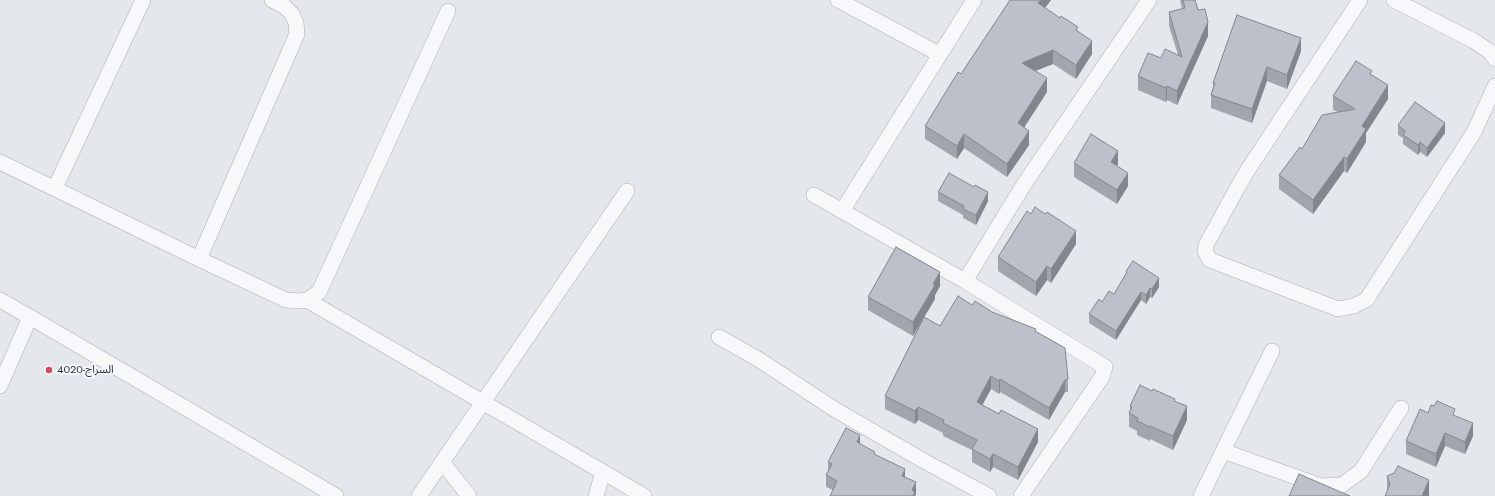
<!DOCTYPE html>
<html>
<head>
<meta charset="utf-8">
<style>
	body { margin:0 }
	canvas { display:block; background:#e4e7ec }
</style>
</head>
<body>
<canvas width="1495" height="496"></canvas>
<script>
const ctx = document.querySelector('canvas').getContext('2d');
ctx.lineJoin = 'round';
const toPath = rows => new Path2D(rows.map(r => 'M' + r).join(''));
function trace(path, color, width, dash) { ctx.strokeStyle = color; ctx.lineWidth = width; ctx.lineCap = dash ? 'butt' : 'round'; ctx.setLineDash(dash || []); ctx.stroke(path); }
function fill(path, color) { ctx.fillStyle = color; ctx.fill(path, 'evenodd'); }
function write(font, color, halo, rows, align = 'center') {
  ctx.font = font + ' Jost,"Noto Sans Arabic",sans-serif'; ctx.lineWidth = 4; ctx.setLineDash([]); ctx.textBaseline = 'middle'; ctx.strokeStyle = halo; ctx.fillStyle = color; for (const [text, x, y, turn = 0] of rows) {
    ctx.save(); ctx.translate(x, y); ctx.rotate((+turn || 0) * Math.PI / 180); ctx.textAlign = isNaN(turn) ? turn : align; if (halo) ctx.strokeText(text, 0, 0); ctx.fillText(text, 0, 0); ctx.restore();
  }
}
const street = toPath([
	[838,0,939,54],
	[1360,0,1247,171,1234,194,1206,245,1205,251,1210,260,1338,309,1354,306,1367,299,1474,132,1495,86],
	[1394,0,1474,41,1489,51,1495,59],
	[0,162,199,259,286,300,299,301,307,300,319,292,448,11],
	[55,188,143,0],
	[814,195,965,281,1105,367,1102,377,1021,496],
	[842,211,974,0],
	[199,259,297,34,296,23,292,14,284,6,272,0],
	[965,281,1023,186,1149,0],
	[0,300,30,317],
	[307,300,603,472,596,496],
	[719,337,758,359,834,409,924,461,989,496],
	[0,386,30,317,336,496],
	[1223,451,1321,486,1342,485,1361,471,1401,408],
	[442,462,469,496],
	[603,472,644,496],
	[419,496,627,191],
	[1201,496,1272,351]
]);
trace(street, '#a9aeb7', 16);
trace(street, '#f7f8fa', 15);
fill(toPath([
	[1010,0,1051,0,1045,8,1060,18,1078,31,1092,54,1076,79,1053,64,1035,71,1047,92,1024,127,1029,145,1007,177,964,148,957,159,925,139,925,126,961,74],
	[1180,0,1195,0,1198,10,1208,36,1177,105,1167,100,1166,102,1138,90,1138,76,1178,55,1169,26,1169,12,1182,9],
	[1301,51,1287,89,1267,81,1252,123,1211,108,1211,95,1213,88,1213,83],
	[1372,76,1388,99,1366,133,1366,142,1347,173,1344,171,1313,214,1279,189,1279,175,1302,149,1338,112,1333,110,1333,96],
	[1398,125,1445,133,1427,157,1420,152,1418,155,1403,144,1403,138,1398,135],
	[1074,163,1118,164,1117,166,1128,186,1117,204,1074,177],
	[938,192,988,201,976,225,963,218,963,215,938,201],
	[1076,244,1051,283,1047,280,1036,296,998,271,998,257],
	[1126,271,1159,287,1152,298,1150,297,1146,304,1141,300,1116,340,1089,323,1089,314,1102,302,1114,294,1126,275],
	[940,286,935,295,935,299,924,317,940,326,972,305,992,312,1036,332,1068,379,1068,392,1065,392,1049,420,1000,392,999,394,991,389,982,405,1038,442,1018,480,993,467,990,472,972,462,972,450,943,436,943,433,918,420,915,424,885,409,885,396,923,319,913,336,868,310,868,297],
	[1175,401,1187,420,1173,450,1150,439,1150,441,1137,435,1137,431,1129,427,1129,413,1130,410,1130,406],
	[1428,413,1455,416,1473,436,1465,454,1445,446,1436,467,1406,454,1406,441],
	[860,444,905,477,916,494,915,496,833,490,826,487,826,475,828,472,828,462],
	[1387,476,1429,496,1387,491]
]), '#a1a5ae');
fill(toPath([
	[1041,0,1051,0,1038,17,1038,3],
	[1208,22,1208,36,1177,105,1177,91],
	[1301,38,1301,51,1287,89,1287,75],
	[1092,41,1092,54,1076,79,1076,65],
	[1053,50,1053,64,1022,76,1022,63],
	[1267,67,1267,81,1252,123,1252,109],
	[1047,78,1047,92,1018,137,1018,123],
	[1388,85,1388,99,1366,133,1366,142,1347,173,1347,159,1362,126],
	[1167,86,1167,100,1166,102,1166,88],
	[1445,123,1445,133,1427,157,1427,148],
	[1029,131,1029,145,1007,177,1007,164],
	[964,134,964,148,957,159,957,146],
	[1420,142,1420,152,1418,155,1418,145],
	[1118,151,1118,164,1111,175,1111,162],
	[1344,157,1344,171,1313,214,1313,200],
	[1128,173,1128,186,1117,204,1117,190],
	[988,192,988,201,976,225,976,215],
	[1076,231,1076,244,1051,283,1051,269],
	[1047,266,1047,280,1036,296,1036,282],
	[940,272,940,286,935,295,935,299,913,336,913,322,933,284],
	[1159,278,1159,287,1152,298,1152,289],
	[1150,288,1150,297,1146,304,1146,295],
	[1141,292,1141,300,1116,340,1116,331],
	[991,376,991,389,977,415,977,402],
	[1000,379,1000,392,999,394,999,381],
	[1065,380,1065,392,1049,420,1049,408],
	[1187,406,1187,420,1173,450,1173,436],
	[918,407,918,420,915,424,915,411],
	[1473,423,1473,436,1465,454,1465,442],
	[1038,429,1038,442,1018,480,1018,467],
	[1445,433,1445,446,1436,467,1436,454],
	[860,435,860,447,857,442],
	[993,454,993,467,990,472,990,459],
	[905,469,905,481,902,476],
	[1429,480,1429,496,1422,496],
	[916,482,916,494,915,496,912,496,912,490]
]), '#83868d');
const building = toPath([
	[1010,0,1041,0,1038,3,1060,18,1061,16,1078,27,1076,30,1092,41,1076,65,1053,50,1022,63,1047,78,1018,123,1029,131,1007,164,964,134,957,146,925,126,958,72,961,74,1010,0],
	[1183,0,1195,0,1198,10,1205,9,1208,22,1177,91,1167,86,1166,88,1138,76,1148,53,1161,58,1165,49,1182,57,1169,12,1185,8,1183,0],
	[1237,15,1301,38,1287,75,1267,67,1252,109,1211,95,1215,83,1213,83,1237,15],
	[1356,61,1372,71,1370,74,1388,85,1362,126,1366,129,1347,159,1344,157,1313,200,1279,175,1300,147,1302,149,1322,115,1355,109,1333,96,1356,61],
	[1415,102,1445,123,1427,148,1420,142,1418,145,1403,135,1405,131,1398,125,1415,102],
	[1091,134,1118,151,1111,162,1128,173,1117,190,1074,163,1091,134],
	[949,173,974,187,975,185,988,192,976,215,963,209,964,206,938,192,949,173],
	[1035,207,1045,214,1047,212,1076,231,1051,269,1047,266,1036,282,998,257,1027,211,1031,214,1035,207],
	[896,247,940,272,933,284,935,285,913,322,868,297,896,247],
	[1133,261,1159,278,1152,289,1150,288,1146,295,1141,292,1116,331,1089,314,1099,299,1102,302,1109,291,1114,294,1127,272,1126,271,1133,261],
	[958,296,972,305,975,301,992,312,1036,329,1035,331,1065,348,1068,379,1065,380,1049,408,1000,379,999,381,991,376,977,402,999,414,1001,410,1038,429,1018,467,993,454,990,459,972,449,977,440,943,423,944,420,918,407,915,411,885,396,924,317,940,326,958,296],
	[1140,385,1152,391,1153,389,1175,399,1174,401,1187,406,1173,436,1150,426,1150,427,1137,421,1138,418,1129,413,1132,407,1130,406,1140,385],
	[1437,401,1455,409,1453,415,1473,423,1465,442,1445,433,1436,454,1406,441,1420,409,1428,413,1431,405,1434,406,1437,401],
	[846,428,860,435,857,442,875,452,874,454,905,469,902,476,916,482,912,490,915,492,913,496,830,496,837,481,826,475,832,464,828,462,846,428],
	[1398,466,1429,480,1422,496,1385,496,1390,484,1387,476,1394,473,1398,466],
	[1299,474,1350,496,1289,496,1299,474]
]);
fill(building, '#bbc0ca');
trace(building, '#83868d', 1);
for (const [x, y, r, color] of [
	[49,370,4,"#d1495b"]
]) { const dot = new Path2D(); dot.arc(x, y, r, 0, 2 * Math.PI); ctx.fillStyle = color; ctx.fill(dot); trace(dot, '#f4f6f9', 1.5); }
write('11px', '#2b3445', '#f4f6f9', [
	["السراج-4020",57,370]
], 'left');
</script>
</body>
</html>
